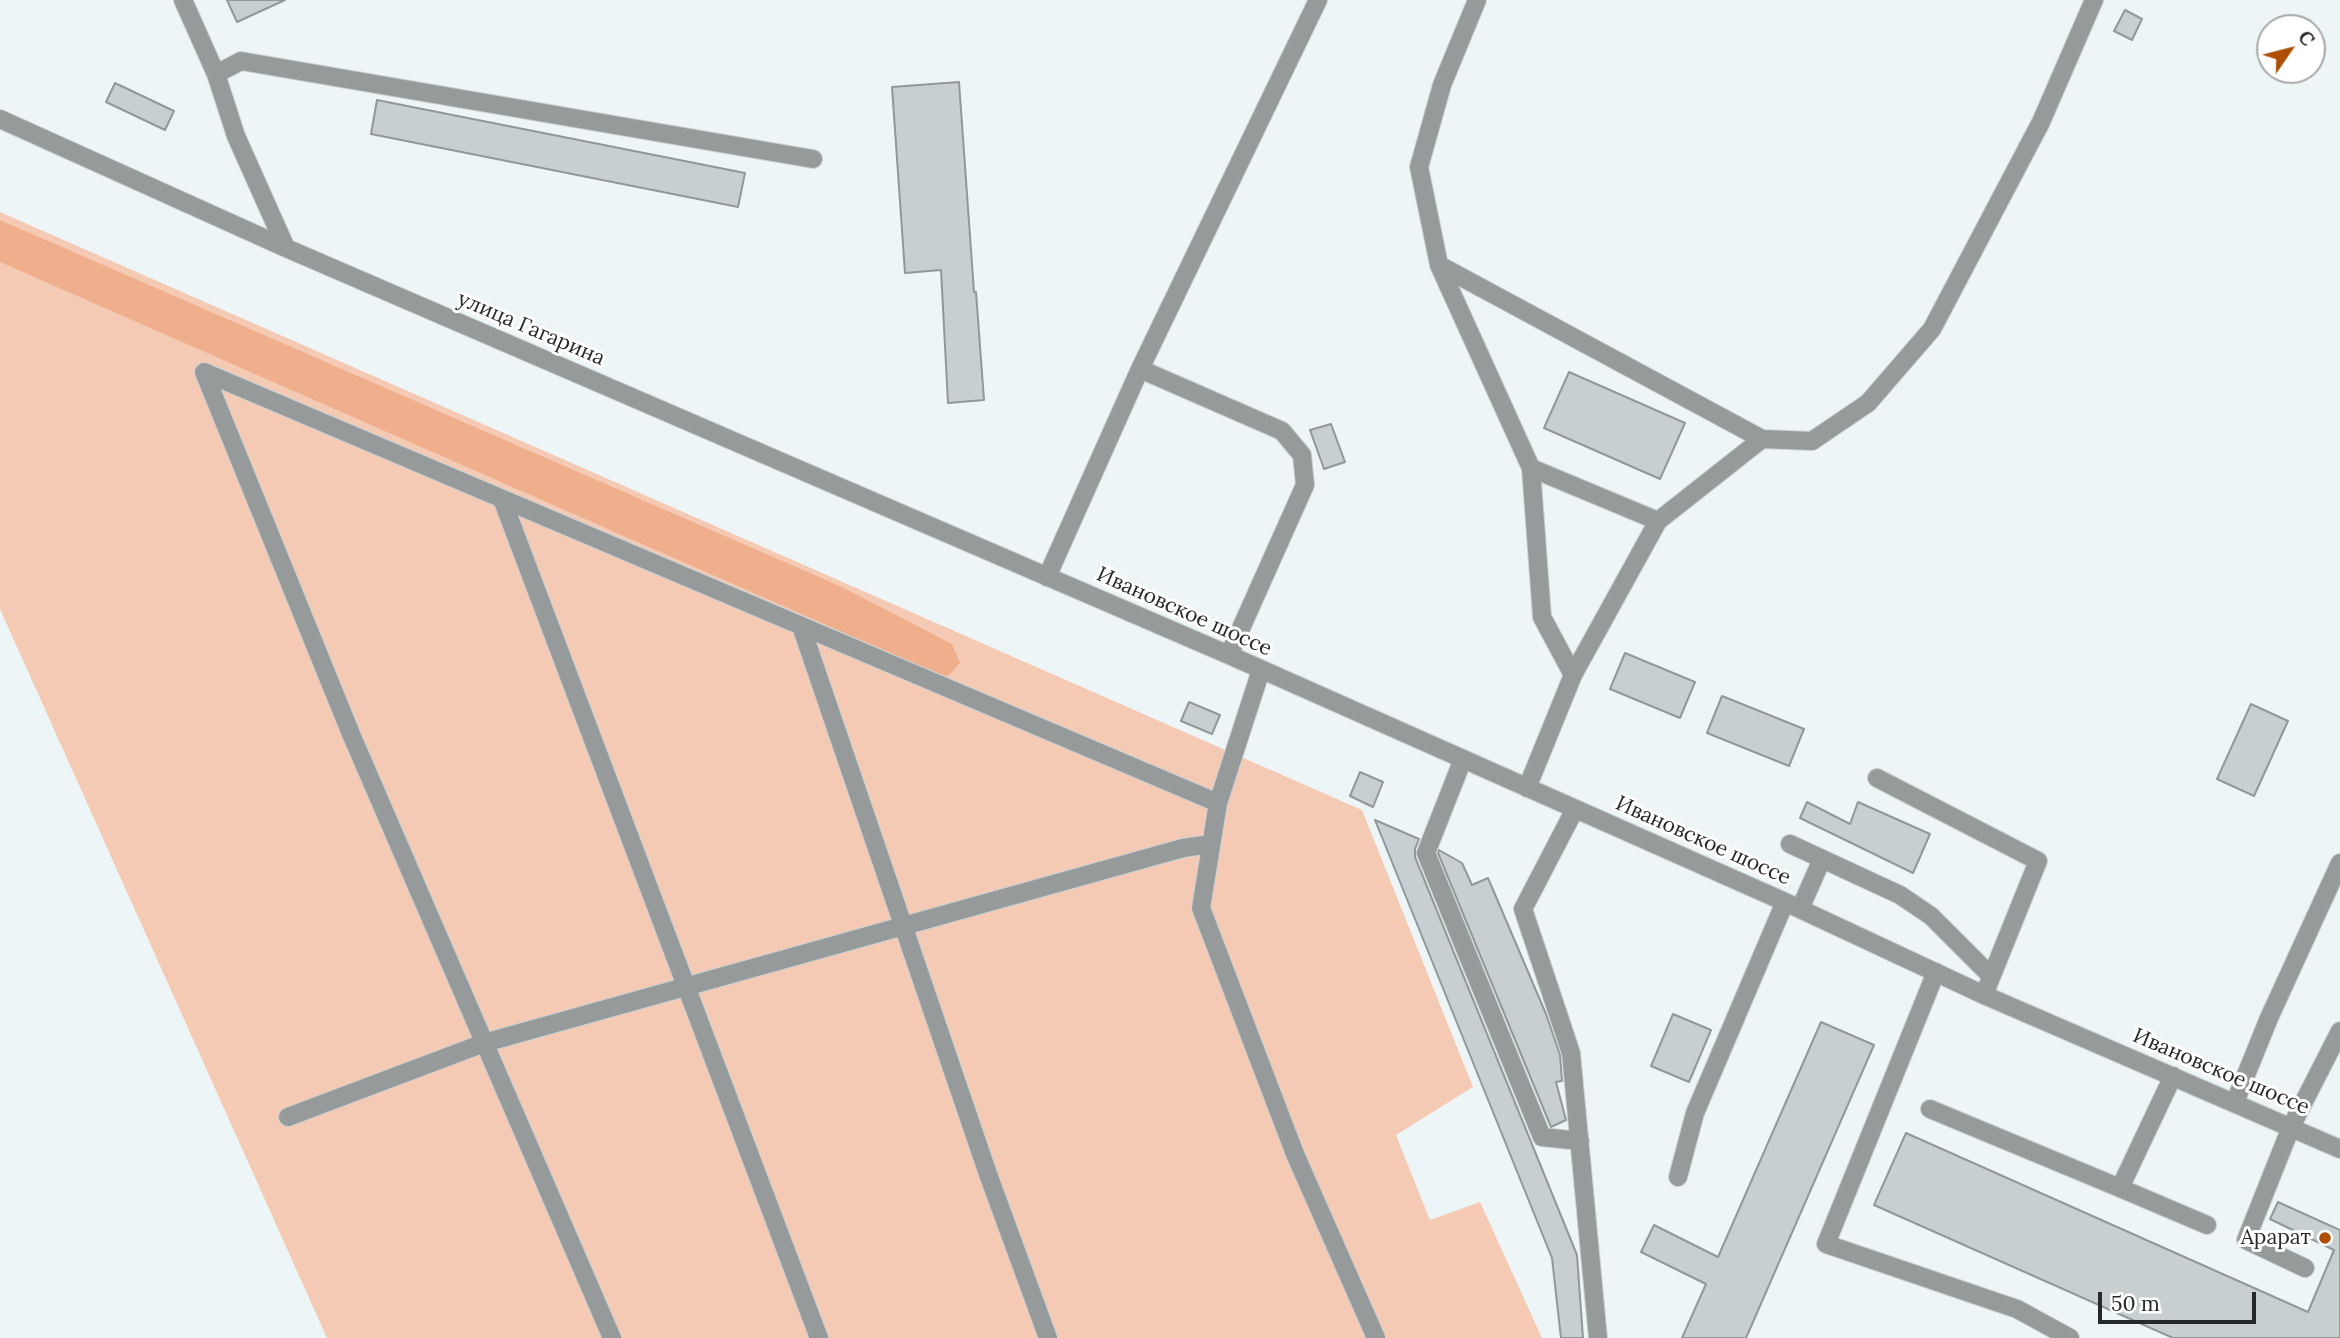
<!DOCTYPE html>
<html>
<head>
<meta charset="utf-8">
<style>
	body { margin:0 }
	#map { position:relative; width:2340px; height:1338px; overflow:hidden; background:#eef5f6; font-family:Lora,serif }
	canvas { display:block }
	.north { position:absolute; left:2256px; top:14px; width:70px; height:70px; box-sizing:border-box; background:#fff; border:2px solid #a8a9a9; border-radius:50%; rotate:55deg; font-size:19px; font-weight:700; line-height:28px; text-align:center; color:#262929 }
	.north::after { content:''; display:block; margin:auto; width:24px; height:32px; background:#ad4e02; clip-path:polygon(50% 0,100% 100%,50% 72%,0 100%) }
	.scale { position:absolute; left:2098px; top:1292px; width:158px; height:32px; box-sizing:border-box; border:4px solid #262929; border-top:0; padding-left:9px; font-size:21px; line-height:24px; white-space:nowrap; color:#262929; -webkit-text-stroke:5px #fff; paint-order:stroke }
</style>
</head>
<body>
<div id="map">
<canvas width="2340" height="1338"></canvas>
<div class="north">С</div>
<div class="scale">50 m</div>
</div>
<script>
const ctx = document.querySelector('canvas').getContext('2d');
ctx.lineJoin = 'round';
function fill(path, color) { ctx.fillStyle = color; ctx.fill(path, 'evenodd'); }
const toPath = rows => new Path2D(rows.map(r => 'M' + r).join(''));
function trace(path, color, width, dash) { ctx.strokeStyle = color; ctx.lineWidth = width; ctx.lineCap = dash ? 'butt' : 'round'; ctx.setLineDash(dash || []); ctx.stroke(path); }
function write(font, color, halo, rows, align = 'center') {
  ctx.font = font + ' Lora,serif'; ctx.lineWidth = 6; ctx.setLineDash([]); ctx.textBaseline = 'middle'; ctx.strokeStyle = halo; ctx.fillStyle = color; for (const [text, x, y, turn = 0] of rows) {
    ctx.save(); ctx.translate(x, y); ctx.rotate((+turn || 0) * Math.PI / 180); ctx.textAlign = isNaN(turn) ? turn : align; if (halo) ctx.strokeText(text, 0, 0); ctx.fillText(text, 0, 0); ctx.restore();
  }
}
fill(toPath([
	[0,212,1362,810,1473,1087,1396,1135,1430,1220,1480,1202,1542,1338,327,1338,0,609]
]), '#f4cab4');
fill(toPath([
	[0,220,842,587,952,644,960,663,948,676,938,674,0,262]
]), '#efaf8d');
const building = toPath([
	[227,0,285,0,237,22,227,0],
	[2125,10,2142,19,2132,40,2114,31,2125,10],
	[959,82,974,292,976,292,984,400,948,403,941,270,905,273,892,87,959,82],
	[115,83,174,111,165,130,106,102,115,83],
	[377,100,745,173,738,207,371,134,377,100],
	[1569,372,1685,423,1660,479,1544,428,1569,372],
	[1331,424,1345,462,1324,469,1310,430,1331,424],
	[1625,653,1695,682,1680,718,1610,689,1625,653],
	[1722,696,1804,729,1789,766,1707,733,1722,696],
	[1189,702,1220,715,1212,734,1181,721,1189,702],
	[2251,704,2288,721,2254,796,2217,779,2251,704],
	[1360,772,1383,782,1373,807,1350,796,1360,772],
	[1807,802,1850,824,1858,802,1930,834,1913,873,1800,818,1807,802],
	[1375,820,1419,839,1415,849,1415,857,1577,1255,1583,1338,1561,1338,1552,1258,1375,820],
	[1439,850,1462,863,1472,885,1488,878,1546,1014,1560,1055,1562,1081,1556,1082,1566,1120,1551,1127,1438,853,1439,850],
	[1673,1014,1711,1030,1689,1082,1651,1066,1673,1014],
	[1821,1022,1874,1045,1746,1338,1682,1338,1706,1284,1641,1252,1654,1225,1718,1257,1821,1022],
	[1906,1133,2308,1312,2334,1250,2270,1219,2278,1202,2340,1230,2340,1338,2173,1338,1874,1205,1906,1133]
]);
fill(building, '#c8cfd0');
trace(building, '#919899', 2);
const minor = toPath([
	[183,0,216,74,236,136,286,248],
	[216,74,241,61,813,159],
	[0,119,286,248,1229,655,1785,902,1984,995,2340,1149],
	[1439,265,1419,167,1442,85,1477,0],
	[1140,369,1282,431,1302,455,1305,485,1229,655],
	[204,372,1218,803],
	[204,372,351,734,612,1338],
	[1762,439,1812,441,1868,403,1932,329,2041,122,2094,0],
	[1531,468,1542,617,1573,675],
	[502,499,819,1338],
	[1047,577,1140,369,1318,0],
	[801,626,988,1174,1048,1338],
	[1261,670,1218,803,1201,908,1295,1154,1376,1338],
	[1463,759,1426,853,1542,1137,1580,1141],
	[1877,778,2038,861,1984,995],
	[1527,788,1573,675,1658,521,1762,439,1439,265,1531,468,1658,521],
	[1575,809,1523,909,1571,1053,1598,1338],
	[1790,844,1900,895,1931,916,1991,976],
	[1800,909,1822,859],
	[1936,972,1826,1244,2017,1309,2070,1338],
	[2173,1076,2120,1188,2207,1225],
	[2235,1102,2269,1018,2340,863],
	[1930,1109,2120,1188],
	[288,1117,484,1043,1183,848,1211,844],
	[1678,1177,1695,1113,1785,902],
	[2305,1268,2246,1240,2291,1127,2340,1031]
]);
trace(minor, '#cad0d1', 20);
trace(minor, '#969a9a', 18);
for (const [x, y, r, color] of [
	[2325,1238,7,"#ad4e02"]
]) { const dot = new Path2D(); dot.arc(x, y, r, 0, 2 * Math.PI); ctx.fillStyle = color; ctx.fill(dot); trace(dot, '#fff', 2.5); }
write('21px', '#262929', '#fff', [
	["улица Гагарина",531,329,23],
	["Ивановское шоссе",1184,612,24],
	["Ивановское шоссе",1703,841,24],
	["Ивановское шоссе",2221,1072,23]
]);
write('21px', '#262929', '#fff', [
	["Арарат",2311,1238]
], 'right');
</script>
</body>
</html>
